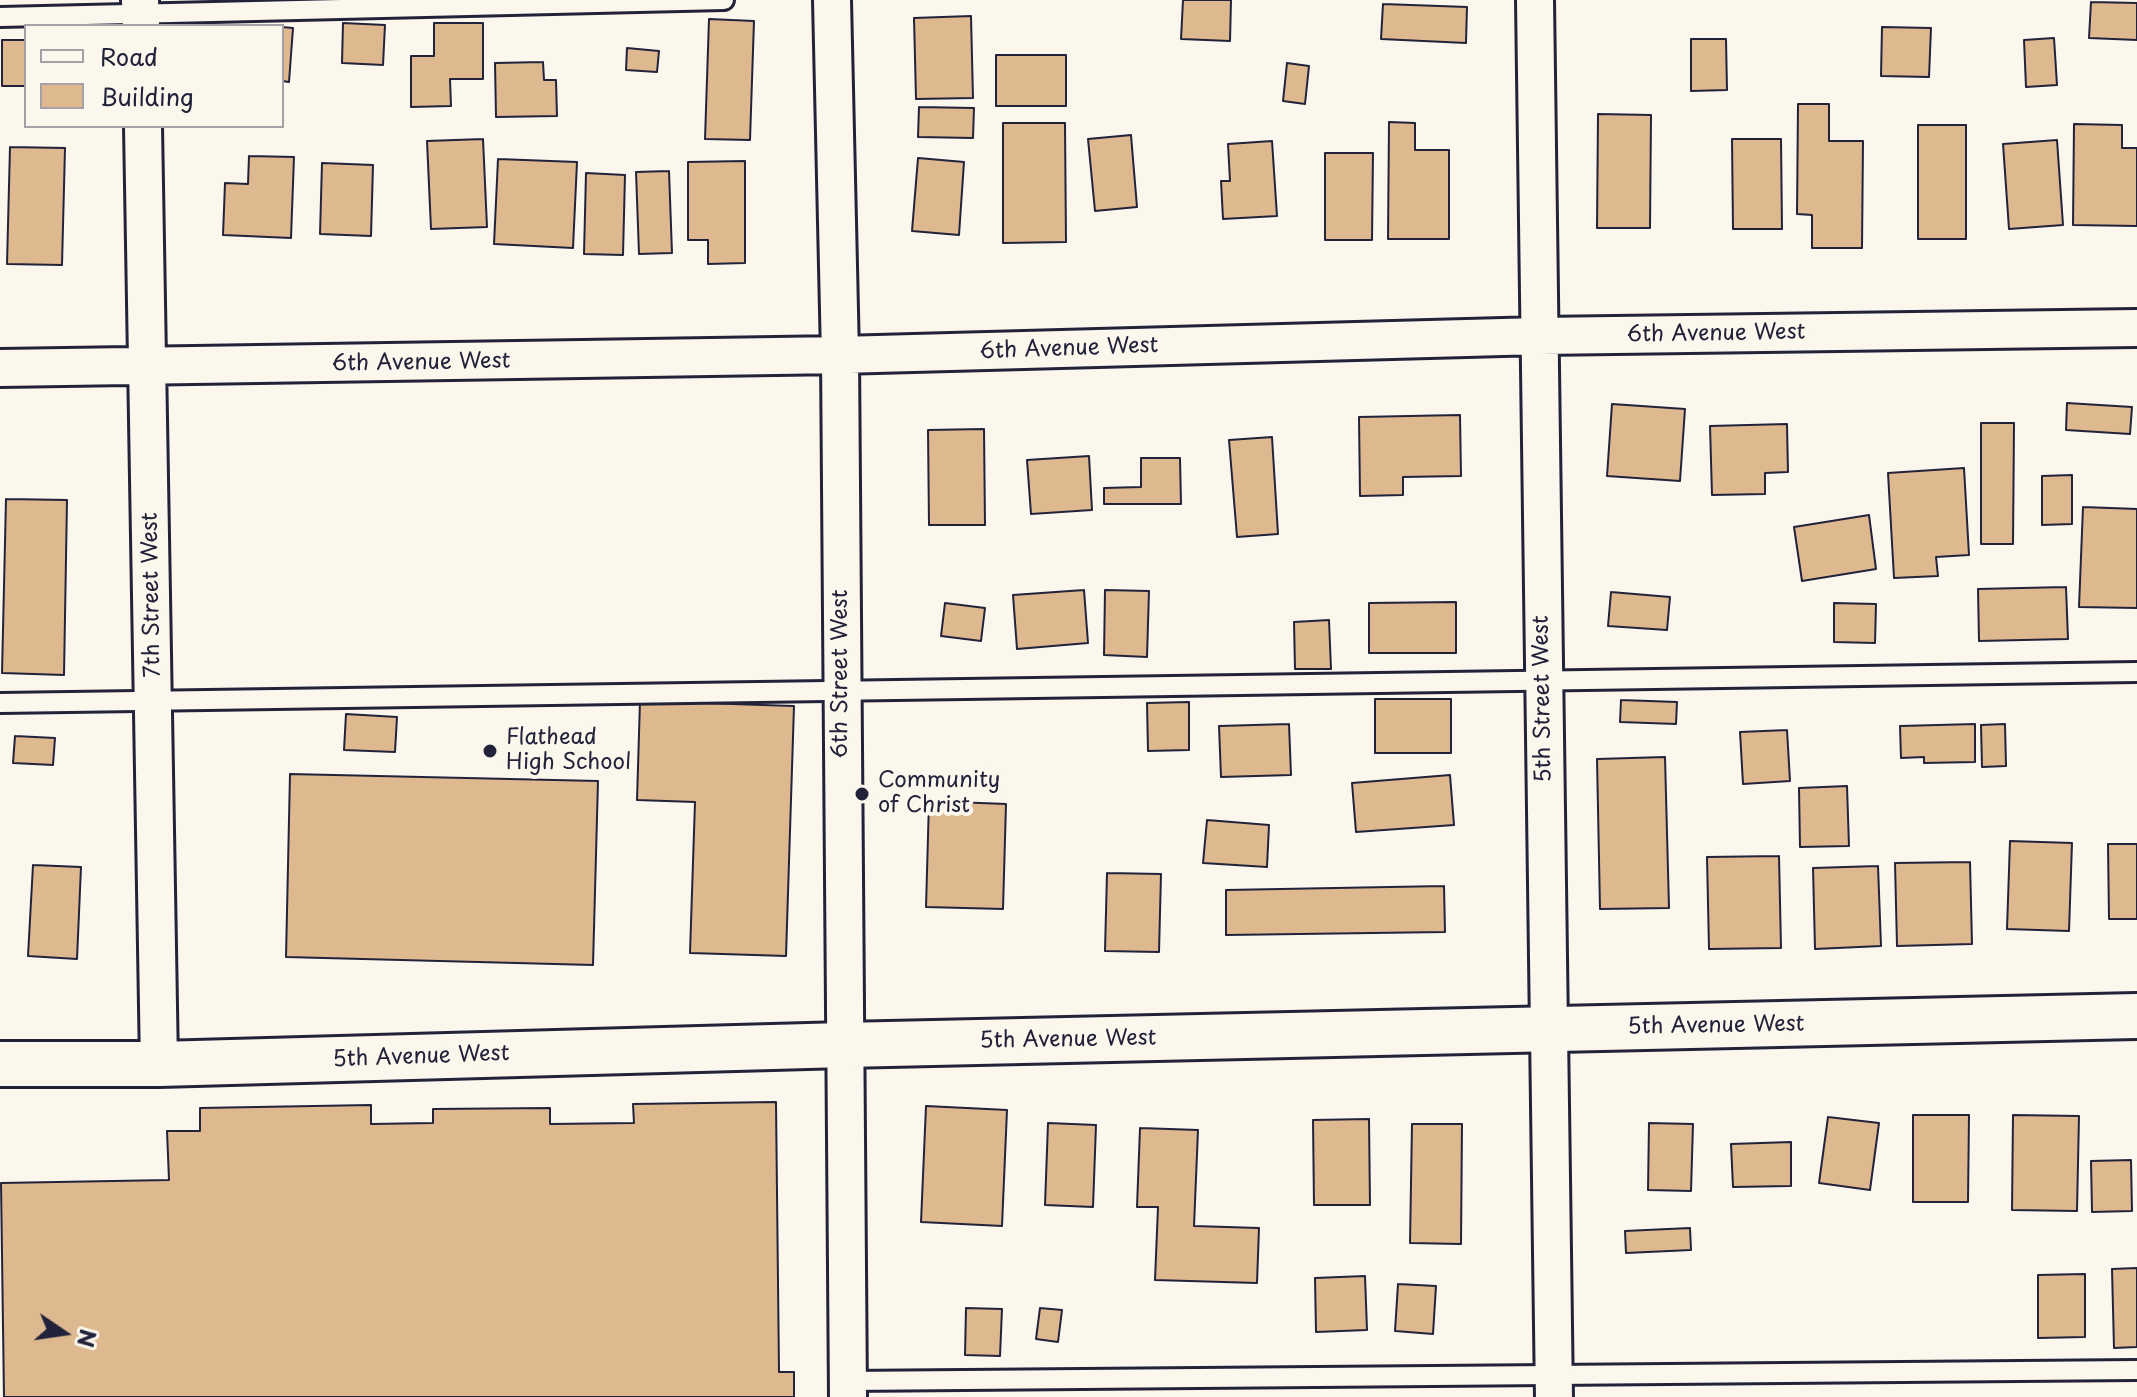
<!DOCTYPE html>
<html>
<head>
<meta charset="utf-8">
<style>
	body { margin:0 }
	#map { position:relative; width:2137px; height:1397px; overflow:hidden; background:#fbf7ec; font-family:"Playpen Sans",sans-serif }
	canvas { display:block }
	.legend { position:absolute; left:24px; top:24px; width:260px; height:104px; box-sizing:border-box; background:#fbf7ec; border:2px solid #a4a2a5; margin:0; padding:10px 14px; list-style:none; font-size:24px; color:#22223b }
	.legend li { display:flex; align-items:center; gap:16px; height:40px }
	.legend b { width:40px; border:2px solid #a4a2a5 }
	.north { position:absolute; left:24px; top:1293px; width:80px; height:80px; -webkit-text-stroke:6px #fbf7ec; paint-order:stroke; rotate:103deg; font-size:22px; font-weight:700; line-height:32px; text-align:center; color:#22223b }
	.north::after { content:''; display:block; margin:auto; width:28px; height:36px; background:#22223b; clip-path:polygon(50% 0,100% 100%,50% 72%,0 100%) }
</style>
</head>
<body>
<div id="map">
<canvas width="2137" height="1397"></canvas>
<ul class="legend">
<li><b style="height:10px;background:#fbf7ec"></b>Road</li>
<li><b style="height:22px;background:#deb88f"></b>Building</li>
</ul>
<div class="north">N</div>
</div>
<script>
const ctx = document.querySelector('canvas').getContext('2d');
ctx.lineJoin = 'round';
function fill(path, color) { ctx.fillStyle = color; ctx.fill(path, 'evenodd'); }
const toPath = rows => new Path2D(rows.map(r => 'M' + r).join(''));
function trace(path, color, width, dash) { ctx.strokeStyle = color; ctx.lineWidth = width; ctx.lineCap = dash ? 'butt' : 'round'; ctx.setLineDash(dash || []); ctx.stroke(path); }
function write(font, color, halo, rows, align = 'center') {
  ctx.font = font + ' "Playpen Sans",sans-serif'; ctx.lineWidth = 8; ctx.setLineDash([]); ctx.textBaseline = 'middle'; ctx.strokeStyle = halo; ctx.fillStyle = color; for (const [text, x, y, turn = 0] of rows) {
    ctx.save(); ctx.translate(x, y); ctx.rotate((+turn || 0) * Math.PI / 180); ctx.textAlign = isNaN(turn) ? turn : align; if (halo) ctx.strokeText(text, 0, 0); ctx.fillText(text, 0, 0); ctx.restore();
  }
}
const building = toPath([
	[1183,0,1231,0,1230,41,1181,39,1183,0],
	[2091,2,2137,3,2137,40,2089,38,2091,2],
	[1383,4,1467,7,1466,43,1381,39,1383,4],
	[971,16,973,98,916,99,914,18,971,16],
	[709,19,754,21,750,140,705,139,709,19],
	[343,23,385,25,383,65,342,63,343,23],
	[434,23,483,23,483,79,450,79,451,106,411,107,411,56,434,56,434,23],
	[282,27,293,28,289,82,282,81,282,27],
	[1882,27,1931,28,1929,77,1881,76,1882,27],
	[2054,38,2057,85,2026,87,2024,40,2054,38],
	[1691,39,1726,39,1727,90,1691,91,1691,39],
	[2,40,26,40,26,86,2,86,2,40],
	[627,48,659,51,657,72,626,70,627,48],
	[996,55,1066,55,1066,106,996,106,996,55],
	[543,62,544,80,556,80,557,116,496,117,495,63,543,62],
	[1287,63,1309,66,1305,104,1283,101,1287,63],
	[1798,104,1829,104,1829,141,1863,141,1862,248,1812,248,1812,215,1797,214,1798,104],
	[919,107,974,108,973,138,918,137,919,107],
	[1598,114,1651,115,1650,228,1597,228,1598,114],
	[1389,122,1415,123,1415,150,1449,150,1449,239,1388,239,1389,122],
	[1003,123,1065,123,1066,242,1003,243,1003,123],
	[2074,124,2122,125,2122,148,2137,148,2137,226,2073,225,2074,124],
	[1918,125,1966,125,1966,239,1918,239,1918,125],
	[1131,135,1137,207,1095,211,1088,139,1131,135],
	[483,139,487,227,431,229,427,141,483,139],
	[1732,139,1781,139,1782,229,1733,229,1732,139],
	[2057,140,2063,225,2009,229,2003,144,2057,140],
	[1272,141,1277,216,1223,219,1221,181,1230,181,1228,144,1272,141],
	[10,147,65,148,62,265,7,264,10,147],
	[1325,153,1373,153,1372,240,1325,240,1325,153],
	[249,156,294,157,291,238,223,235,225,183,248,184,249,156],
	[918,158,964,162,959,235,912,231,918,158],
	[498,159,577,162,573,248,494,244,498,159],
	[745,161,745,263,708,264,708,240,688,240,688,162,745,161],
	[322,163,373,165,371,236,320,234,322,163],
	[669,171,672,253,639,254,636,172,669,171],
	[586,173,625,175,623,255,584,254,586,173],
	[2067,403,2132,407,2130,434,2066,430,2067,403],
	[1612,404,1685,409,1680,481,1607,476,1612,404],
	[1460,415,1461,476,1403,477,1403,495,1360,496,1359,417,1460,415],
	[1981,423,2014,423,2013,544,1981,544,1981,423],
	[1787,424,1788,472,1765,473,1765,494,1712,495,1710,426,1787,424],
	[984,429,985,525,929,525,928,430,984,429],
	[1272,437,1278,534,1237,537,1229,440,1272,437],
	[1089,456,1092,510,1031,514,1027,460,1089,456],
	[1141,458,1180,458,1181,504,1104,504,1104,488,1141,487,1141,458],
	[1964,468,1969,555,1936,557,1938,576,1894,578,1888,473,1964,468],
	[2072,475,2072,524,2042,525,2042,476,2072,475],
	[6,499,67,500,64,675,2,673,6,499],
	[2083,507,2137,509,2137,608,2079,607,2083,507],
	[1869,515,1876,569,1802,581,1794,527,1869,515],
	[2066,587,2068,639,1979,641,1978,589,2066,587],
	[1084,590,1088,643,1017,649,1013,595,1084,590],
	[1105,590,1149,591,1147,657,1104,655,1105,590],
	[1611,592,1670,597,1667,630,1608,626,1611,592],
	[1456,602,1456,653,1369,653,1369,603,1456,602],
	[945,603,985,608,981,641,941,636,945,603],
	[1834,603,1876,604,1875,643,1834,642,1834,603],
	[1329,620,1331,669,1295,669,1294,622,1329,620],
	[1375,699,1451,699,1451,753,1375,753,1375,699],
	[1621,700,1677,702,1676,724,1620,722,1621,700],
	[640,701,794,706,786,956,690,953,695,802,637,800,640,701],
	[1189,702,1189,750,1148,751,1147,703,1189,702],
	[346,714,397,717,395,752,344,750,346,714],
	[1289,724,1291,775,1221,777,1219,726,1289,724],
	[1975,724,1975,762,1924,763,1924,757,1901,758,1900,726,1975,724],
	[2005,724,2006,766,1982,767,1981,725,2005,724],
	[1787,730,1790,781,1743,784,1740,732,1787,730],
	[15,736,55,738,53,765,13,763,15,736],
	[1665,757,1669,908,1600,909,1597,759,1665,757],
	[290,774,598,781,593,965,286,957,290,774],
	[1450,775,1454,825,1356,832,1352,783,1450,775],
	[1847,786,1849,846,1800,847,1799,788,1847,786],
	[929,801,1006,804,1003,909,926,907,929,801],
	[1207,820,1269,825,1267,867,1203,863,1207,820],
	[2010,841,2072,843,2069,931,2007,929,2010,841],
	[2108,844,2137,844,2137,919,2109,919,2108,844],
	[1779,856,1781,948,1709,949,1707,857,1779,856],
	[1970,862,1972,944,1897,946,1895,863,1970,862],
	[33,865,81,867,77,959,28,956,33,865],
	[1878,866,1881,946,1815,949,1813,868,1878,866],
	[1107,873,1161,874,1159,952,1105,951,1107,873],
	[1444,886,1445,932,1226,935,1226,890,1444,886],
	[776,1102,779,1372,794,1372,794,1397,4,1397,1,1183,169,1180,167,1131,200,1131,200,1108,371,1105,371,1124,433,1123,433,1109,550,1108,550,1124,634,1123,633,1104,776,1102],
	[926,1106,1007,1110,1002,1226,921,1222,926,1106],
	[1913,1115,1969,1115,1968,1202,1913,1202,1913,1115],
	[2013,1115,2079,1116,2077,1211,2012,1210,2013,1115],
	[1828,1117,1879,1123,1870,1190,1819,1183,1828,1117],
	[1369,1119,1370,1205,1314,1205,1313,1120,1369,1119],
	[1048,1123,1096,1125,1093,1207,1045,1205,1048,1123],
	[1649,1123,1693,1124,1691,1191,1648,1190,1649,1123],
	[1412,1124,1462,1124,1461,1244,1410,1243,1412,1124],
	[1140,1128,1198,1130,1194,1226,1259,1228,1257,1283,1155,1280,1158,1207,1137,1207,1140,1128],
	[1791,1142,1791,1186,1733,1187,1731,1144,1791,1142],
	[2131,1160,2132,1211,2092,1212,2091,1161,2131,1160],
	[1690,1228,1691,1250,1626,1253,1625,1231,1690,1228],
	[2137,1268,2137,1347,2114,1348,2112,1269,2137,1268],
	[2085,1274,2085,1337,2038,1338,2038,1275,2085,1274],
	[1365,1276,1367,1330,1316,1332,1315,1278,1365,1276],
	[1398,1284,1436,1286,1433,1334,1395,1331,1398,1284],
	[966,1308,1002,1309,1000,1356,965,1355,966,1308],
	[1040,1308,1062,1310,1058,1342,1036,1339,1040,1308]
]);
fill(building, '#deb88f');
trace(building, '#22223b', 2);
const lane = toPath([
	[0,17,724,0],
	[0,703,2137,672],
	[847,1381,2137,1370]
]);
const street = toPath([
	[140,0,141,26],
	[832,0,840,355,848,1397],
	[1535,0,1554,1397],
	[143,126,159,1064],
	[0,368,840,355,1540,336,2137,328]
]);
const secondary = toPath([
	[0,1064,159,1064,844,1045,2137,1016]
]);
trace(lane, '#22223b', 24);
trace(street, '#22223b', 42);
trace(secondary, '#22223b', 50);
trace(lane, '#fbf7ec', 18);
trace(street, '#fbf7ec', 36);
trace(secondary, '#fbf7ec', 44);
for (const [x, y, r, color] of [
	[490,751,8,"#22223b"],
	[862,794,8,"#22223b"]
]) { const dot = new Path2D(); dot.arc(x, y, r, 0, 2 * Math.PI); ctx.fillStyle = color; ctx.fill(dot); trace(dot, '#fbf7ec', 3); }
write('22px', '#22223b', '#fbf7ec', [
	["6th Avenue West",1716,334,-1],
	["6th Avenue West",1069,349,-2],
	["6th Avenue West",421,363,-1],
	["7th Street West",152,595,-91],
	["6th Street West",841,674,-90],
	["5th Street West",1543,699,-91],
	["5th Avenue West",1716,1026,-1],
	["5th Avenue West",1068,1040,-1],
	["5th Avenue West",421,1057,-2]
]);
write('22px', '#22223b', '#fbf7ec', [
	["Flathead",506,738],
	["High School",506,763],
	["Community",878,781],
	["of Christ",878,806]
], 'left');
</script>
</body>
</html>
